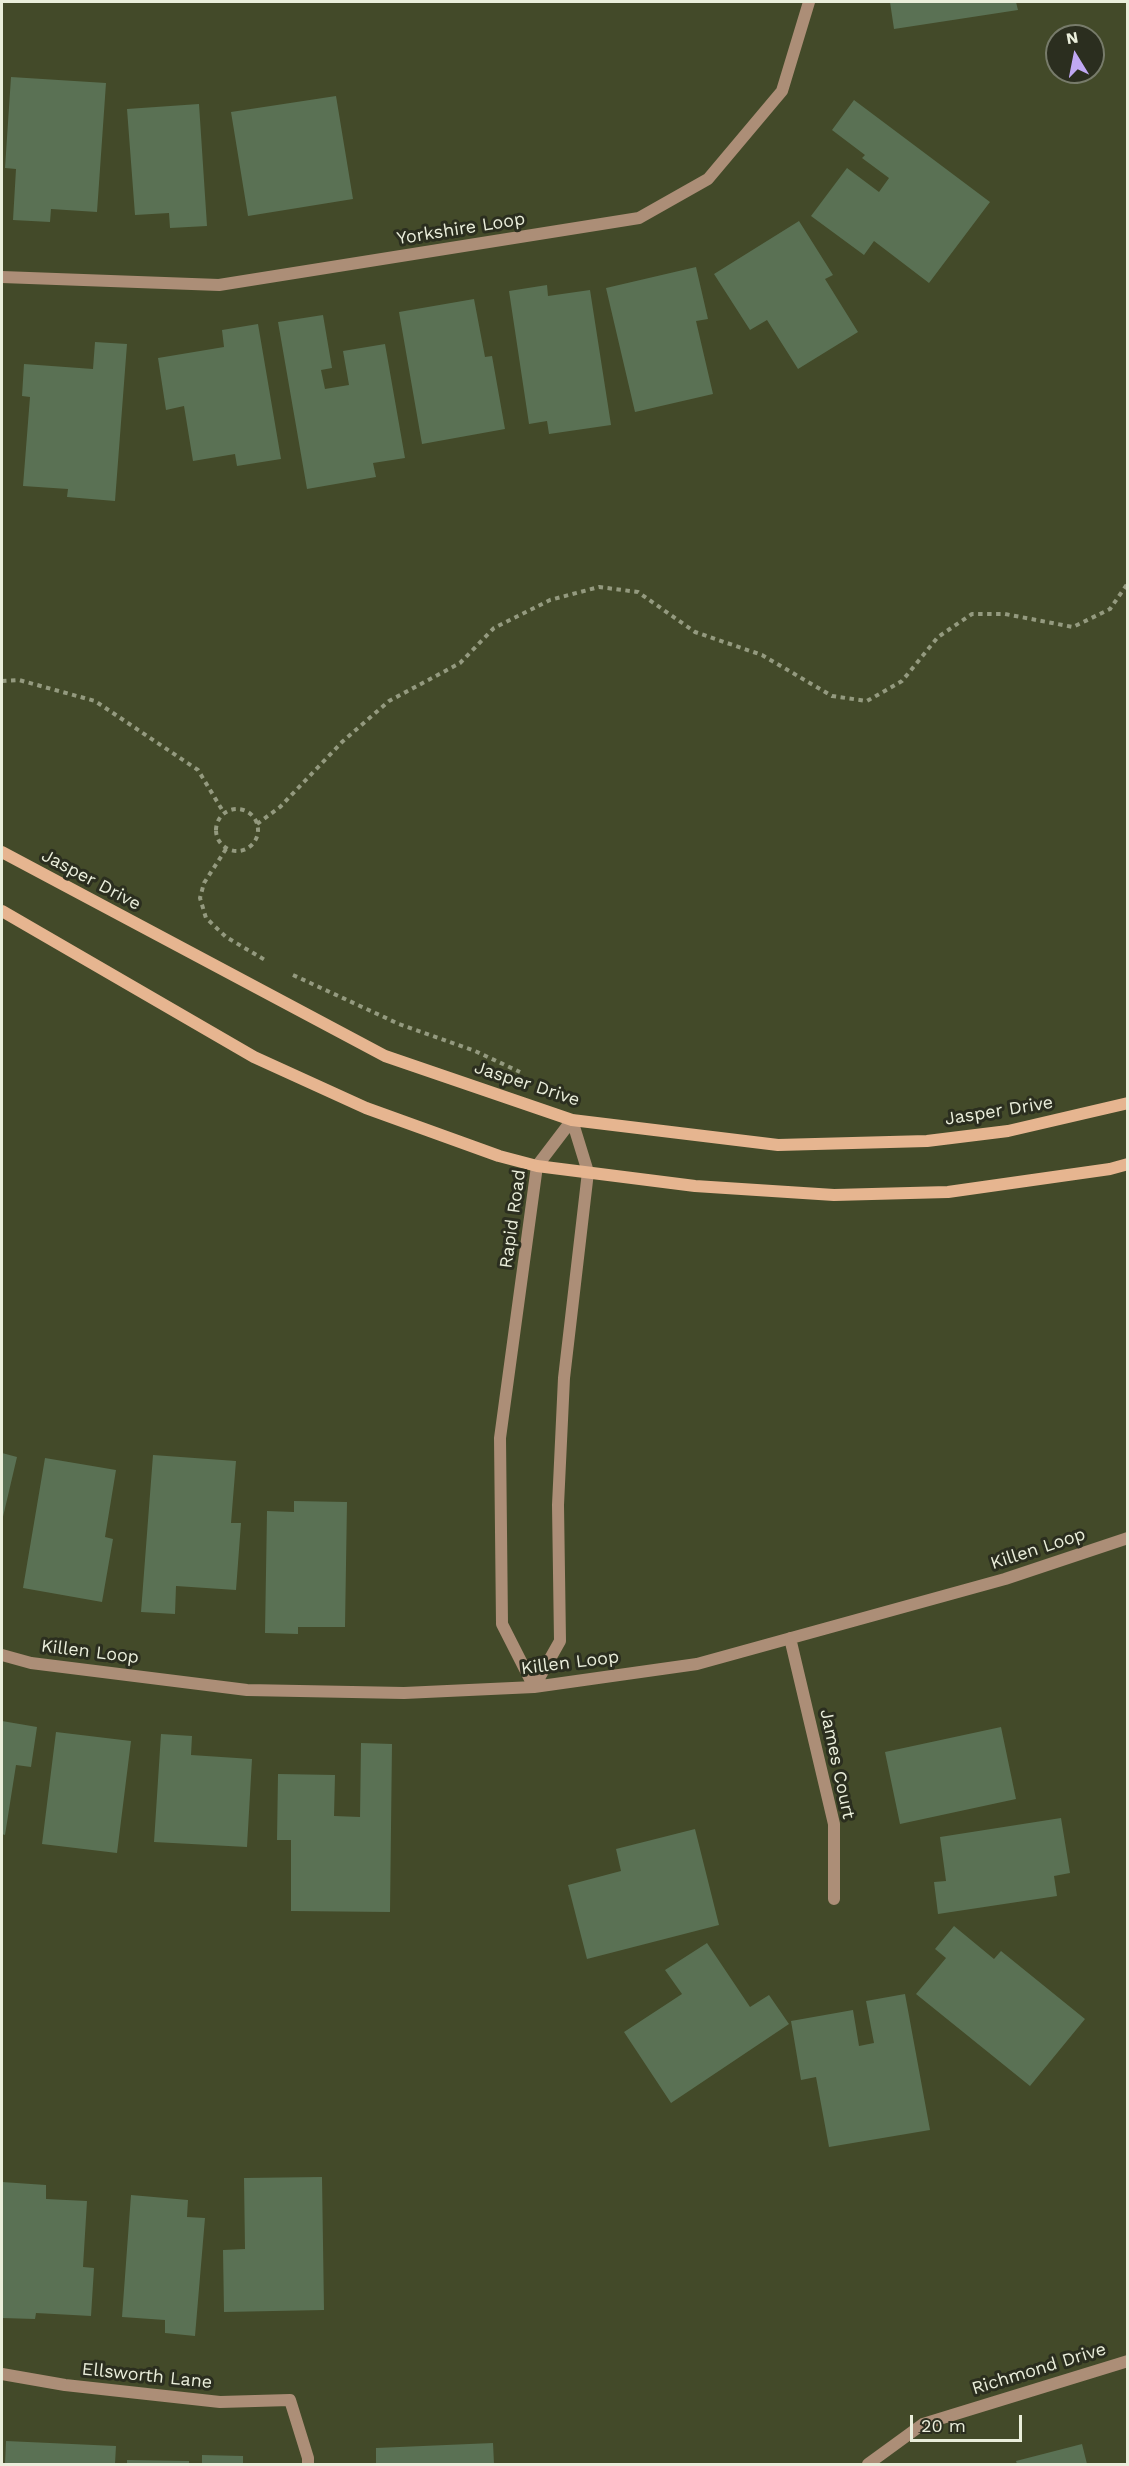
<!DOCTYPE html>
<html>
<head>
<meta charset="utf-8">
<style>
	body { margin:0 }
	#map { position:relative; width:1129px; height:2466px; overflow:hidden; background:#434a29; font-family:"Work Sans",sans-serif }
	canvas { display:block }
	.frame { position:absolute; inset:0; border:3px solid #eaeedb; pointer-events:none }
	.north { position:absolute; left:1045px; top:24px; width:60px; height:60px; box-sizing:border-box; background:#2b2e1f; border:2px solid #777b6a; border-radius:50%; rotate:350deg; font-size:16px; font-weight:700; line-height:24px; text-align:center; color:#eaeedb }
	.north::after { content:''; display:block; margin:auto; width:21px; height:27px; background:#c0a8f3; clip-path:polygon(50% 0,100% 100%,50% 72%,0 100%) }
	.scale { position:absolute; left:910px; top:2415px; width:112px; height:27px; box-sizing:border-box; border:3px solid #eaeedb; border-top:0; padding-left:8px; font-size:18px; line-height:21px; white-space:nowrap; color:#eaeedb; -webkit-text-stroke:4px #2b2e1f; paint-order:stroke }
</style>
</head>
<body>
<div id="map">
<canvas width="1129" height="2466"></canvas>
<div class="frame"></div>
<div class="north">N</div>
<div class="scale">20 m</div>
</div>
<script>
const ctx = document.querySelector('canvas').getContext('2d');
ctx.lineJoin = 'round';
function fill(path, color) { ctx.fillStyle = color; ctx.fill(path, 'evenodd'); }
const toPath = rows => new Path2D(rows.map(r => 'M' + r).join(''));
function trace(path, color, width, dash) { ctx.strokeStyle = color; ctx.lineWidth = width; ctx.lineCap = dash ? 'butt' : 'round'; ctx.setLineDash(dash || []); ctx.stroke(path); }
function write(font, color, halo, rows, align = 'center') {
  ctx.font = font + ' "Work Sans",sans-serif'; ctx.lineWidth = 6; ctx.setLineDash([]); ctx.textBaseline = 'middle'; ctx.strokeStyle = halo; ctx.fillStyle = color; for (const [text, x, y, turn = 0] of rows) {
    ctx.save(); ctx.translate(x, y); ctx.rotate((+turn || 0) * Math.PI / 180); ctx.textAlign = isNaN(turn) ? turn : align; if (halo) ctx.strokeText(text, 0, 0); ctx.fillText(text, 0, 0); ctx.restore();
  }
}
fill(toPath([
	[890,2,1016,2,1018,10,894,29],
	[11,77,106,83,97,212,51,209,50,222,13,220,16,169,5,168],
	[336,96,353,199,248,216,231,112],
	[854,100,990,202,929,283,874,241,864,255,811,216,847,168,879,192,889,178,862,158,865,155,832,130],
	[199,104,207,226,170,228,169,213,135,215,127,109],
	[799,221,833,275,825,279,858,332,798,369,767,320,750,330,714,274],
	[696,267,708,319,696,321,713,394,635,412,606,288],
	[547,285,548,296,590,290,611,425,549,434,547,421,529,424,509,291],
	[474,299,485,357,492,356,505,429,422,444,399,312],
	[323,315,332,368,321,370,325,389,349,385,343,351,385,344,405,458,373,463,376,477,307,489,278,322],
	[258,324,281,459,237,466,235,454,193,461,184,406,166,410,158,358,224,347,222,330],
	[95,342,127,344,115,501,67,497,68,489,23,486,30,397,22,396,24,364,93,369],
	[2,1453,17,1457,2,1521],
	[153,1455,236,1461,231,1523,241,1523,236,1590,176,1586,175,1614,141,1612],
	[45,1458,116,1470,105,1537,113,1539,102,1602,23,1588],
	[294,1501,347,1502,345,1627,298,1627,298,1634,265,1633,267,1511,294,1512],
	[2,1721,37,1727,31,1767,16,1765,5,1835,2,1834],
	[1001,1727,1016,1799,900,1824,885,1752],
	[56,1732,131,1741,117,1853,42,1844],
	[161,1734,192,1736,191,1755,252,1759,247,1847,154,1842],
	[361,1743,392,1744,390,1912,291,1911,291,1840,277,1840,278,1774,335,1775,334,1816,360,1817],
	[1061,1818,1070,1873,1054,1876,1057,1896,938,1914,934,1882,946,1881,940,1837],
	[695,1829,719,1925,587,1959,568,1885,621,1871,616,1849],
	[954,1926,994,1959,1001,1951,1085,2019,1030,2086,916,1994,946,1958,935,1949],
	[707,1943,750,2007,769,1995,789,2024,671,2103,624,2032,682,1994,665,1970],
	[905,1994,930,2130,829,2147,816,2077,801,2080,791,2021,853,2010,859,2046,874,2043,866,2001],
	[322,2177,324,2310,224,2312,223,2250,245,2249,244,2178],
	[2,2182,46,2185,46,2199,87,2201,83,2267,94,2268,91,2316,36,2313,35,2319,2,2318],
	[131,2195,188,2200,187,2217,205,2218,195,2336,165,2333,165,2320,122,2317],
	[6,2441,116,2446,115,2464,5,2464],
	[493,2443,494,2464,376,2464,376,2448],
	[1082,2444,1087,2464,1017,2464,1016,2461],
	[202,2455,243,2456,243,2464,202,2464],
	[127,2460,189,2461,189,2464,127,2464]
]), '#5a7154');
trace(toPath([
	[2,681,19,680,95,701,198,770,224,813],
	'216 830a21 21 0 1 1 42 0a21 21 0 1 1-42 0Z',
	[257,824,280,807,342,742,389,701,460,663,494,628,550,600,599,587,638,592,695,632,762,655,832,696,867,701,902,681,938,637,972,614,1005,614,1073,627,1110,609,1128,583],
	[226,849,204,883,200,898,206,918,226,937,265,960],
	[293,975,399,1024,475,1051,520,1072]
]), '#949a7f', 4, [4.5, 4.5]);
trace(toPath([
	[2,277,219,285,639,218,708,179,782,91,809,2],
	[790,1638,834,1824,834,1899],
	[2,1655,31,1663,247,1690,404,1693,534,1687,697,1664,1005,1579,1128,1538],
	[534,1687,502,1624,500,1438,537,1166,572,1120],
	[534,1687,560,1641,558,1505,564,1378,588,1172,572,1120],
	[2,2374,65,2385,220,2402,290,2400,308,2458,308,2464],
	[868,2464,923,2424,1128,2361]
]), '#ac8e77', 12);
trace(toPath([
	[2,852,385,1056,572,1120,778,1145,927,1141,1008,1131,1128,1103],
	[2,911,254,1057,366,1108,499,1156,537,1166,695,1186,834,1195,948,1192,1110,1169,1128,1164]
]), '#e6b590', 12);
write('18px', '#eaeedb', '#2b2e1f', [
	["Yorkshire Loop",461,229,-9],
	["Jasper Drive",91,880,28],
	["Jasper Drive",527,1084,18],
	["Jasper Drive",999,1111,-9],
	["Rapid Road",513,1219,-82],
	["Killen Loop",1038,1549,-18],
	["Killen Loop",90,1652,7],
	["Killen Loop",570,1663,-7],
	["James Court",837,1764,78],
	["Richmond Drive",1039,2369,-17],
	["Ellsworth Lane",147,2376,6]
]);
</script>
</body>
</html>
